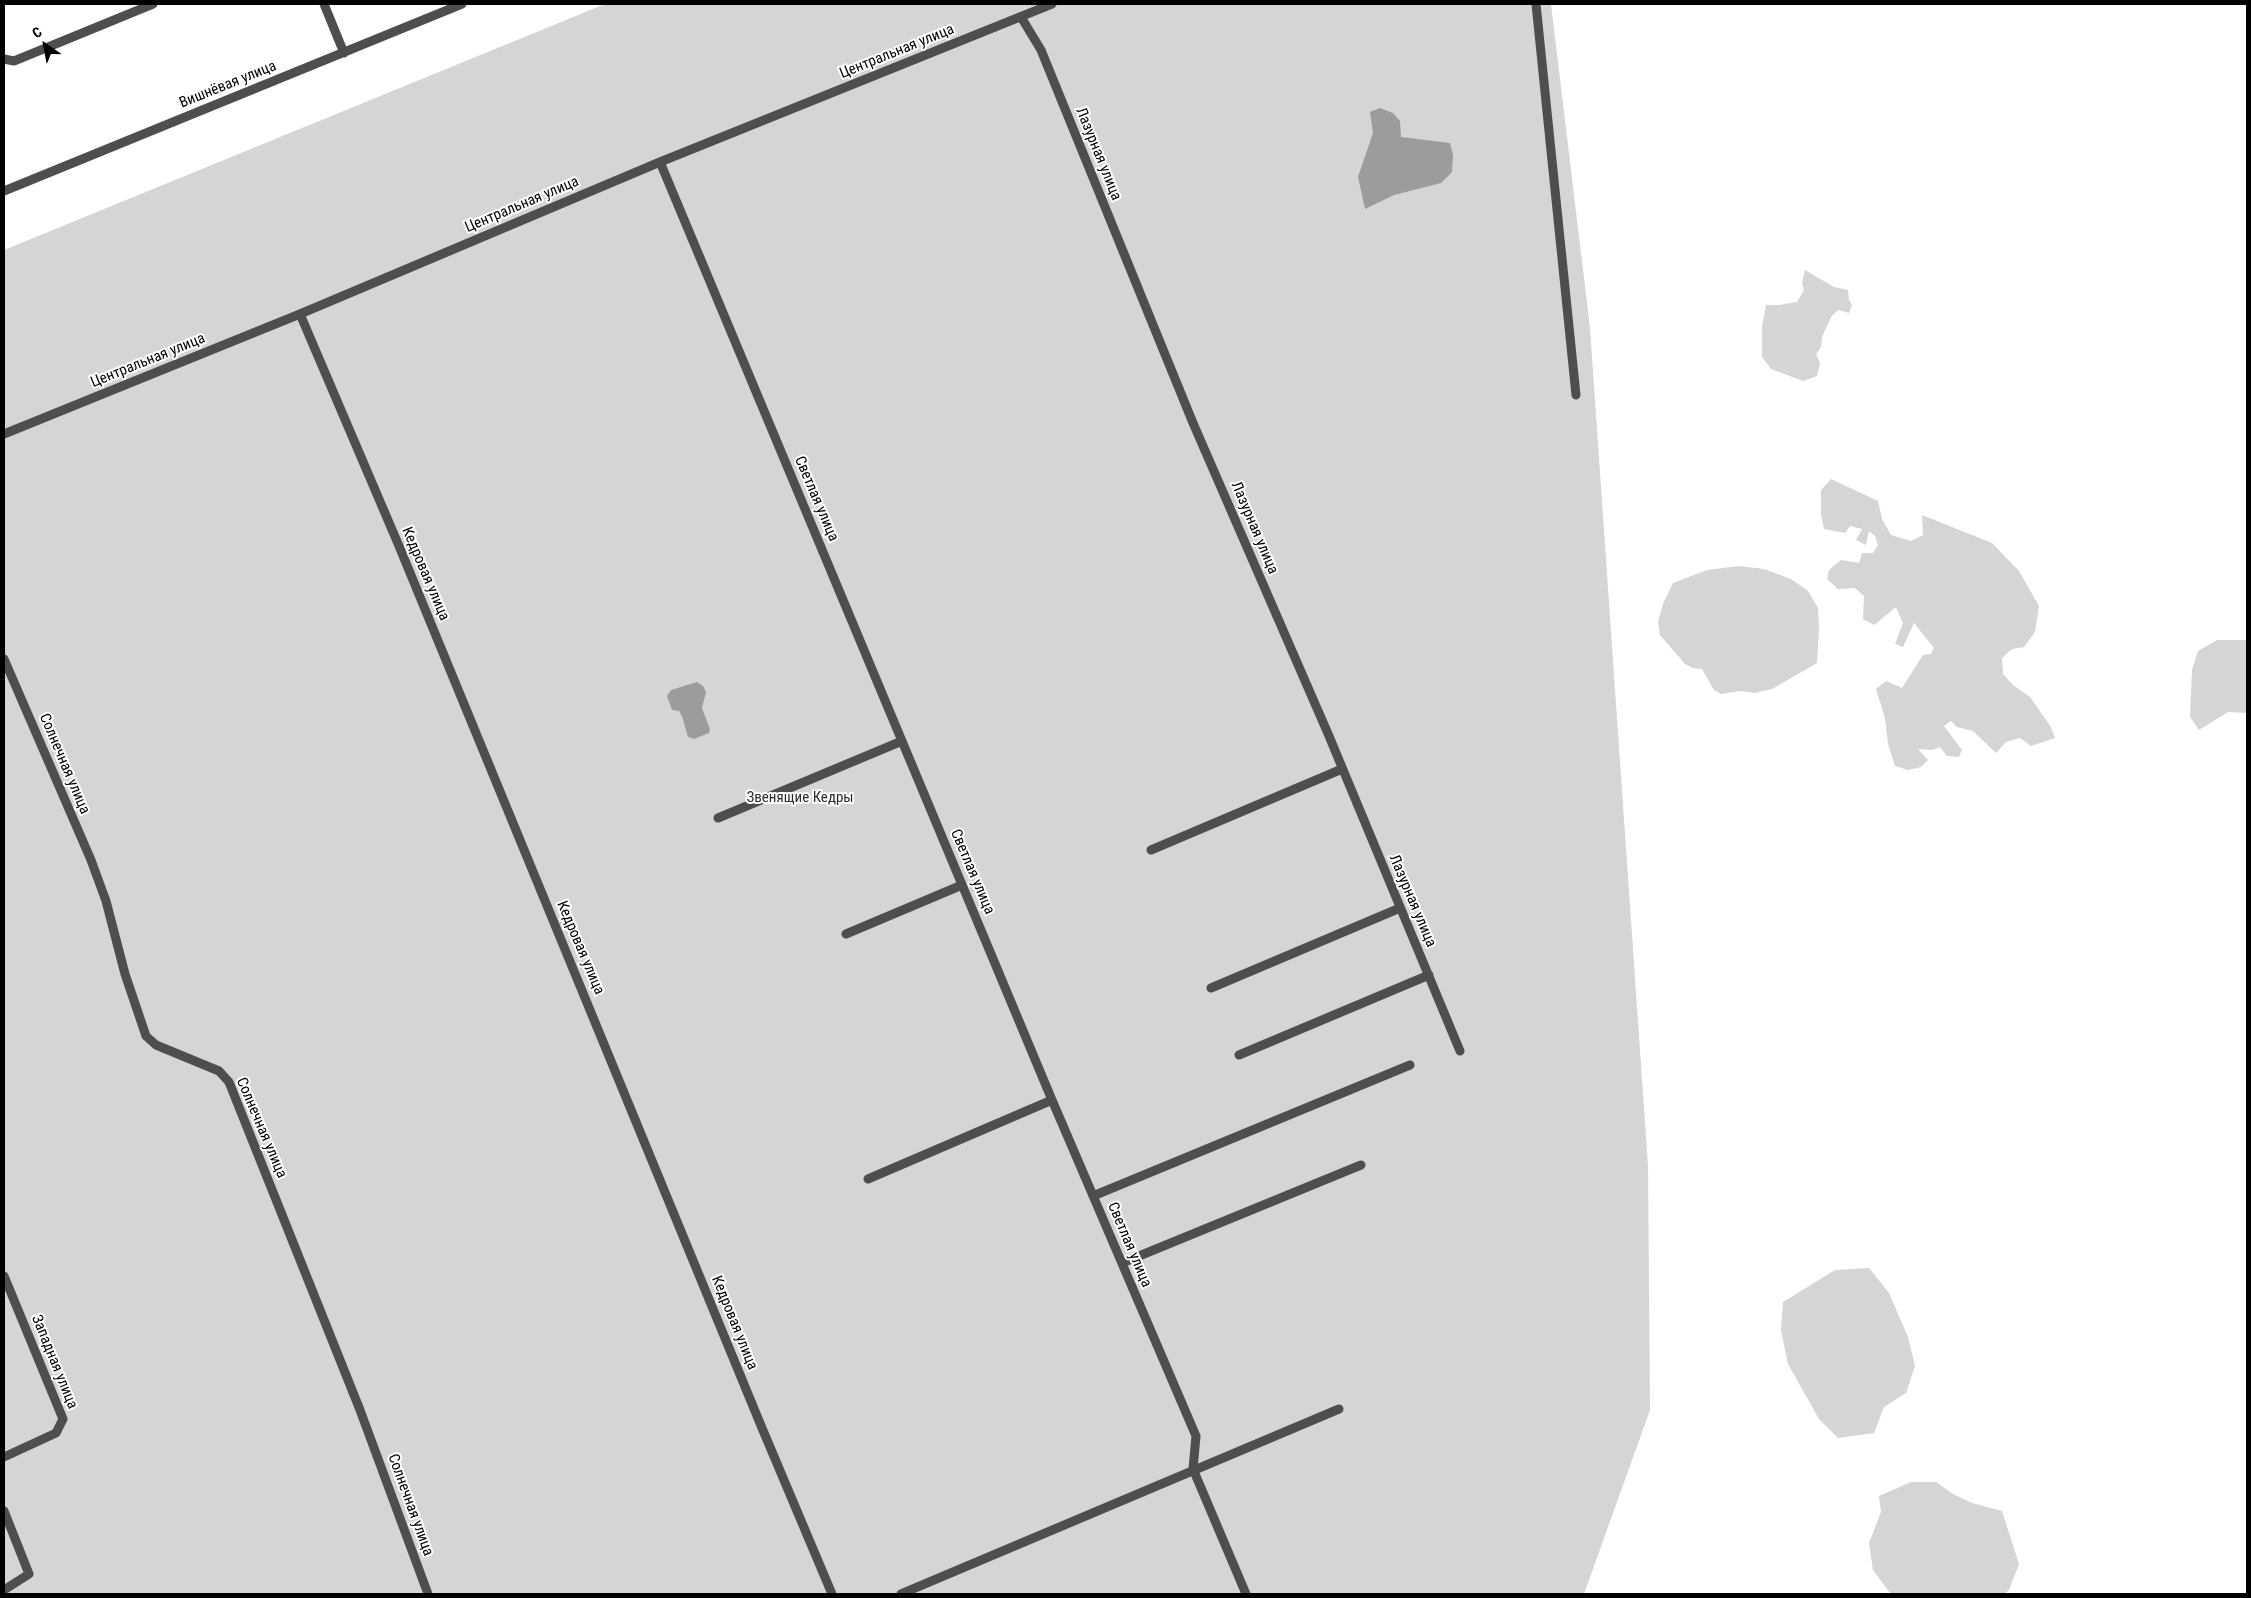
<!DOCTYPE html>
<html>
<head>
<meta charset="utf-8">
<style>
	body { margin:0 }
	#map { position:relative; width:2251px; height:1598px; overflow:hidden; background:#fff; font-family:"Roboto Condensed",sans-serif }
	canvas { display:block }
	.frame { position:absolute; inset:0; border:5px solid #000; pointer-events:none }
	.north { position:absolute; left:20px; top:20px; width:50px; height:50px; -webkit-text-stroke:4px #fff; paint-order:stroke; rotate:327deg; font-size:14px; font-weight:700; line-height:20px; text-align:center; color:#000 }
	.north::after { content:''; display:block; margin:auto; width:18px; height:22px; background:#000; clip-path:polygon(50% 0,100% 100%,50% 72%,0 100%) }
</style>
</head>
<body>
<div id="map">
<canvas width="2251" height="1598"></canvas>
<div class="frame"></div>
<div class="north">С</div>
</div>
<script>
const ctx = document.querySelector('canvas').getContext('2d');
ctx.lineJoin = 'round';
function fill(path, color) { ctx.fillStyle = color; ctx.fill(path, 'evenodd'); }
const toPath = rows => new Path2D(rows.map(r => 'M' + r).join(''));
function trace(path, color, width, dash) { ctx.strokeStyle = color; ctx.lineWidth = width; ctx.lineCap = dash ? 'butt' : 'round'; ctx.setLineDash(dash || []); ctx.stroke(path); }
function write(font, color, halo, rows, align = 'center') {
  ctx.font = font + ' "Roboto Condensed",sans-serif'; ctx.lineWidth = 4; ctx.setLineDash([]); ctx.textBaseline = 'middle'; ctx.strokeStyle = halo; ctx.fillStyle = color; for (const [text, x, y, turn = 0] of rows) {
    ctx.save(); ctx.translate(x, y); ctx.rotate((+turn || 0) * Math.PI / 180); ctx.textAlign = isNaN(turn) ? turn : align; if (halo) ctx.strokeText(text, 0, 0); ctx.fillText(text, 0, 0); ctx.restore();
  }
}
fill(toPath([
	[605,4,1551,4,1590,328,1648,1166,1650,1410,1584,1594,4,1594,4,250],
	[1805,270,1834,287,1848,290,1849,300,1852,305,1849,313,1838,310,1831,317,1822,337,1821,347,1816,354,1820,363,1817,376,1803,381,1771,369,1762,357,1762,327,1766,305,1779,305,1797,302,1804,290,1802,283],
	[1831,479,1878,501,1882,519,1891,535,1911,541,1923,535,1922,515,1992,543,2019,571,2039,606,2035,632,2024,647,2012,649,2002,658,2003,674,2013,685,2030,697,2051,727,2055,738,2031,746,2020,738,2006,742,1996,753,1973,731,1957,727,1951,721,1944,726,1962,750,1959,757,1947,756,1940,747,1932,750,1918,749,1928,760,1921,767,1908,770,1895,766,1888,744,1885,718,1876,689,1886,681,1902,688,1923,655,1931,654,1934,648,1914,623,1903,647,1895,644,1903,623,1896,607,1874,625,1863,619,1864,596,1855,588,1838,589,1827,579,1829,570,1841,560,1859,563,1862,553,1873,553,1878,545,1875,536,1869,531,1866,545,1856,540,1862,529,1850,526,1845,533,1824,529,1821,514,1821,490],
	[1739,566,1764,569,1791,579,1808,591,1818,608,1819,628,1817,663,1772,689,1755,693,1741,691,1721,694,1714,690,1702,669,1693,668,1685,664,1660,635,1658,622,1663,604,1673,583,1707,570],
	[2217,640,2247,640,2247,713,2228,712,2199,730,2190,717,2192,670,2198,651],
	[1869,1268,1889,1293,1908,1337,1915,1366,1906,1393,1884,1407,1874,1433,1838,1438,1819,1419,1788,1364,1781,1330,1783,1302,1835,1270],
	[1911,1482,1936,1482,1953,1494,1972,1503,2002,1511,2019,1564,2009,1590,2004,1594,1891,1594,1873,1570,1869,1543,1881,1512,1879,1496]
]), '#d5d5d5');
fill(toPath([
	[1380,108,1393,113,1400,121,1401,137,1450,143,1453,155,1452,172,1441,183,1394,195,1365,209,1358,177,1373,133,1370,112],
	[697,682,703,686,706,692,702,708,710,729,709,733,694,739,688,737,682,716,679,711,672,710,667,696,671,690]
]), '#9c9c9c');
trace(toPath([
	[324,4,344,53],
	[1536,4,1576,395],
	[1021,17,1041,50,1193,423,1329,736,1460,1051],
	[4,59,14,61,153,4],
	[660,162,1052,1100,1196,1436,1193,1469,1246,1594],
	[4,191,462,4],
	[300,314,399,546,762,1428,832,1594],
	[4,434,300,314,660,162,1052,4],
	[4,659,91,860,106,901,125,974,146,1036,156,1045,219,1071,229,1082,360,1410,428,1594],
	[718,818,902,741],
	[1151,850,1342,769],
	[846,934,962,885],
	[1211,988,1400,908],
	[1239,1055,1429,975],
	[868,1179,1052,1100],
	[1093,1196,1410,1065],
	[1122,1263,1361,1165],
	[4,1276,63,1419,56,1433,4,1457],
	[4,1511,29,1574,4,1590],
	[901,1594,1339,1409]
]), '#4e4e4e', 9);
write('15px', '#000', '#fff', [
	["Центральная улица",897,52,-22],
	["Вишнёвая улица",228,85,-22],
	["Лазурная улица",1098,154,68],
	["Центральная улица",522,205,-23],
	["Центральная улица",148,361,-22],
	["Светлая улица",816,499,67],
	["Лазурная улица",1254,528,67],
	["Кедровая улица",425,574,67],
	["Солнечная улица",64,764,67],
	["Светлая улица",972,872,67],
	["Лазурная улица",1412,901,67],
	["Кедровая улица",580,948,67],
	["Солнечная улица",261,1128,67],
	["Светлая улица",1129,1245,67],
	["Кедровая улица",734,1323,68],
	["Западная улица",54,1362,68],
	["Солнечная улица",410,1505,70]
]);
write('15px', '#2c2c2c', '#fff', [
	["Звенящие Кедры",800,798]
]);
</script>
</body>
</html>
